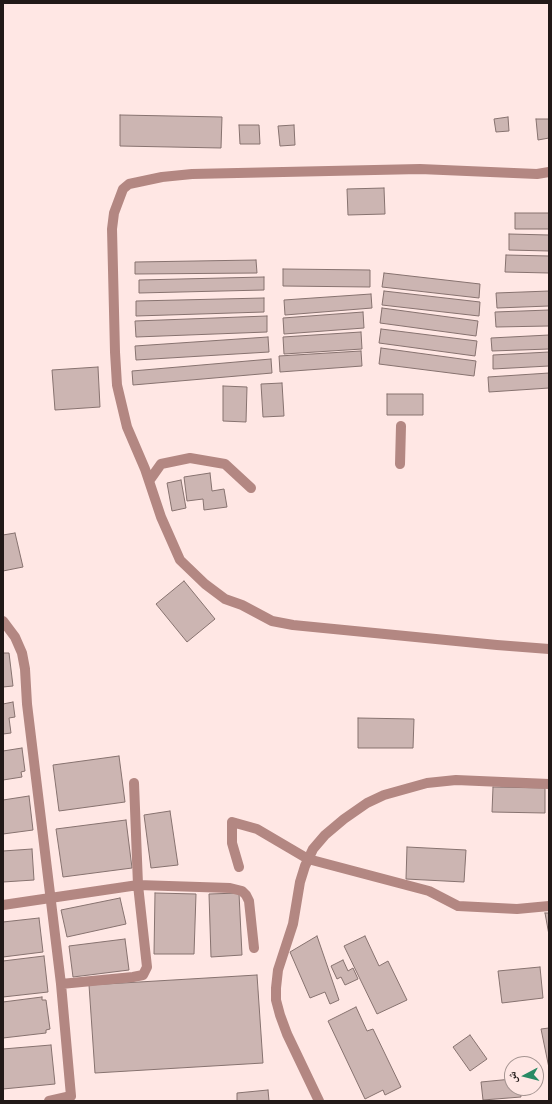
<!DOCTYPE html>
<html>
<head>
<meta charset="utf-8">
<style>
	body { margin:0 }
	#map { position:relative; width:552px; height:1104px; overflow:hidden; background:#ffe7e4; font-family:Signika,"Noto Naskh Arabic",sans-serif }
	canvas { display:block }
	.frame { position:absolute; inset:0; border:4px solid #211918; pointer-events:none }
	.north { position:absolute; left:504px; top:1056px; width:40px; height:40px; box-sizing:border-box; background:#ffe7e4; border:1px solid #a69592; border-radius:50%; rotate:263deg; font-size:11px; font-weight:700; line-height:16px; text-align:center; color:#211918 }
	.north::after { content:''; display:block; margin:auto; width:14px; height:18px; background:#298a64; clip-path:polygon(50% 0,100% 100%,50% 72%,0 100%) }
</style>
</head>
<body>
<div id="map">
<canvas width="552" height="1104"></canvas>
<div class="frame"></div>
<div class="north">ش</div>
</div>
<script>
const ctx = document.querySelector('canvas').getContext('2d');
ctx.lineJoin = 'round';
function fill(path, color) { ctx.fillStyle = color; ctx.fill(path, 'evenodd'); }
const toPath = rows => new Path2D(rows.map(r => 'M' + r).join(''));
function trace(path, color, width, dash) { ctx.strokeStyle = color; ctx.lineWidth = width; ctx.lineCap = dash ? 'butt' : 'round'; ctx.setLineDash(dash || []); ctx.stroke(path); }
const building = toPath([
	[120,115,222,117,221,148,120,146,120,115],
	[508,117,509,131,496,132,494,119,508,117],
	[536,119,549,119,549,138,538,140,536,119],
	[239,125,259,125,260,144,240,144,239,125],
	[294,125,295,145,280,146,278,126,294,125],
	[384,188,385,214,348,215,347,189,384,188],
	[515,213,549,213,549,229,515,229,515,213],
	[509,234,549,235,549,251,509,250,509,234],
	[506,255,549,256,549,273,505,272,506,255],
	[256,260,257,273,135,274,135,262,256,260],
	[283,269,370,270,370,287,283,286,283,269],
	[384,273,480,284,479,298,382,287,384,273],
	[264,277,264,290,139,293,139,280,264,277],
	[384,291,480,302,479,316,382,305,384,291],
	[549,291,549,306,497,308,496,293,549,291],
	[371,294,372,308,285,315,284,300,371,294],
	[264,298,264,312,136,316,136,301,264,298],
	[382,308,478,321,476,336,380,323,382,308],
	[549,310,549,326,496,327,495,312,549,310],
	[363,312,364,328,284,334,283,318,363,312],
	[267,316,267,332,136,337,135,321,267,316],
	[381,329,477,341,475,356,379,343,381,329],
	[361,332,362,349,284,354,283,337,361,332],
	[549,335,549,349,492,351,491,338,549,335],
	[268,337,269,352,136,360,135,346,268,337],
	[381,348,476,361,474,376,379,364,381,348],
	[361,351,362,366,280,372,279,356,361,351],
	[549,352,549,366,493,369,493,355,549,352],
	[271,359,272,373,133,385,132,371,271,359],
	[98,367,100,407,55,410,52,370,98,367],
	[549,373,549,388,489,392,488,377,549,373],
	[282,383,284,416,263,417,261,384,282,383],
	[223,386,247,387,246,422,223,421,223,386],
	[387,394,423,394,423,415,387,415,387,394],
	[210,473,212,491,224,489,227,507,204,510,203,499,187,501,184,477,210,473],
	[181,480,186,508,172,511,167,483,181,480],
	[15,533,23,567,3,571,3,535,15,533],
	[184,581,215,619,187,642,156,604,184,581],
	[3,653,9,653,13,686,3,687,3,653],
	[13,702,15,717,9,718,11,733,3,734,3,704,13,702],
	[358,718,414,719,413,748,358,748,358,718],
	[22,748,25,771,21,772,22,777,3,780,3,751,22,748],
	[119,756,125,802,59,811,53,765,119,756],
	[493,787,545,788,545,813,492,812,493,787],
	[29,796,33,830,3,834,3,800,29,796],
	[170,811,178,865,151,868,144,815,170,811],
	[126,820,132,868,63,877,56,829,126,820],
	[407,847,466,850,464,882,406,879,407,847],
	[32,849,34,880,3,882,3,851,32,849],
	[155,893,196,894,194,954,154,954,155,893],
	[239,893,242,955,211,957,209,894,239,893],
	[120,898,126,924,67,937,61,910,120,898],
	[545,913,549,913,549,935,545,913],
	[39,918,43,952,3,957,3,922,39,918],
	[317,936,339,1000,330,1004,325,992,310,998,290,952,317,936],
	[365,936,379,966,388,961,407,1000,377,1014,344,946,365,936],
	[125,939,129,970,73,977,69,946,125,939],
	[44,956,48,992,3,997,3,961,44,956],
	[343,960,348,971,353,968,358,979,345,985,341,977,337,979,331,966,343,960],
	[540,967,543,998,502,1003,498,971,540,967],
	[257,975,263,1063,95,1073,89,985,257,975],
	[42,997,42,1000,46,1000,50,1029,46,1030,46,1033,3,1038,3,1002,42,997],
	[356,1007,367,1031,373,1029,401,1087,385,1095,383,1090,365,1099,328,1021,356,1007],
	[549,1028,549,1068,541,1029,549,1028],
	[470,1035,487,1059,470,1071,453,1047,470,1035],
	[51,1045,55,1084,3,1089,3,1049,51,1045],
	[512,1079,512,1088,520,1088,521,1097,483,1100,481,1082,512,1079],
	[268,1090,269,1101,237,1101,237,1093,268,1090]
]);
fill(building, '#ccb5b2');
trace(building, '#87726f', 1);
trace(toPath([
	[549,172,537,174,420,169,192,174,162,177,129,184,123,189,114,213,112,229,115,352,117,385,127,427,145,469,161,517,180,560,205,584,225,599,242,605,272,621,293,625,497,645,549,649],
	[400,464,401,426],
	[149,481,161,464,190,458,225,464,251,488],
	[3,621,15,637,22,653,25,669,27,704,61,984,71,1096,49,1101],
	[134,783,138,885,230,888,242,891,246,895,249,901,254,948],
	[239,867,232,843,232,822,257,829,308,859,429,891,458,906,517,909,549,906],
	[3,905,138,885,147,967,143,975,133,977,61,984],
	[319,1101,287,1034,280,1015,276,1000,276,988,278,970,293,924,300,882,305,866,313,849,325,835,344,819,367,803,384,795,427,783,456,780,549,784]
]), '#b38782', 10);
</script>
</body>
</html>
